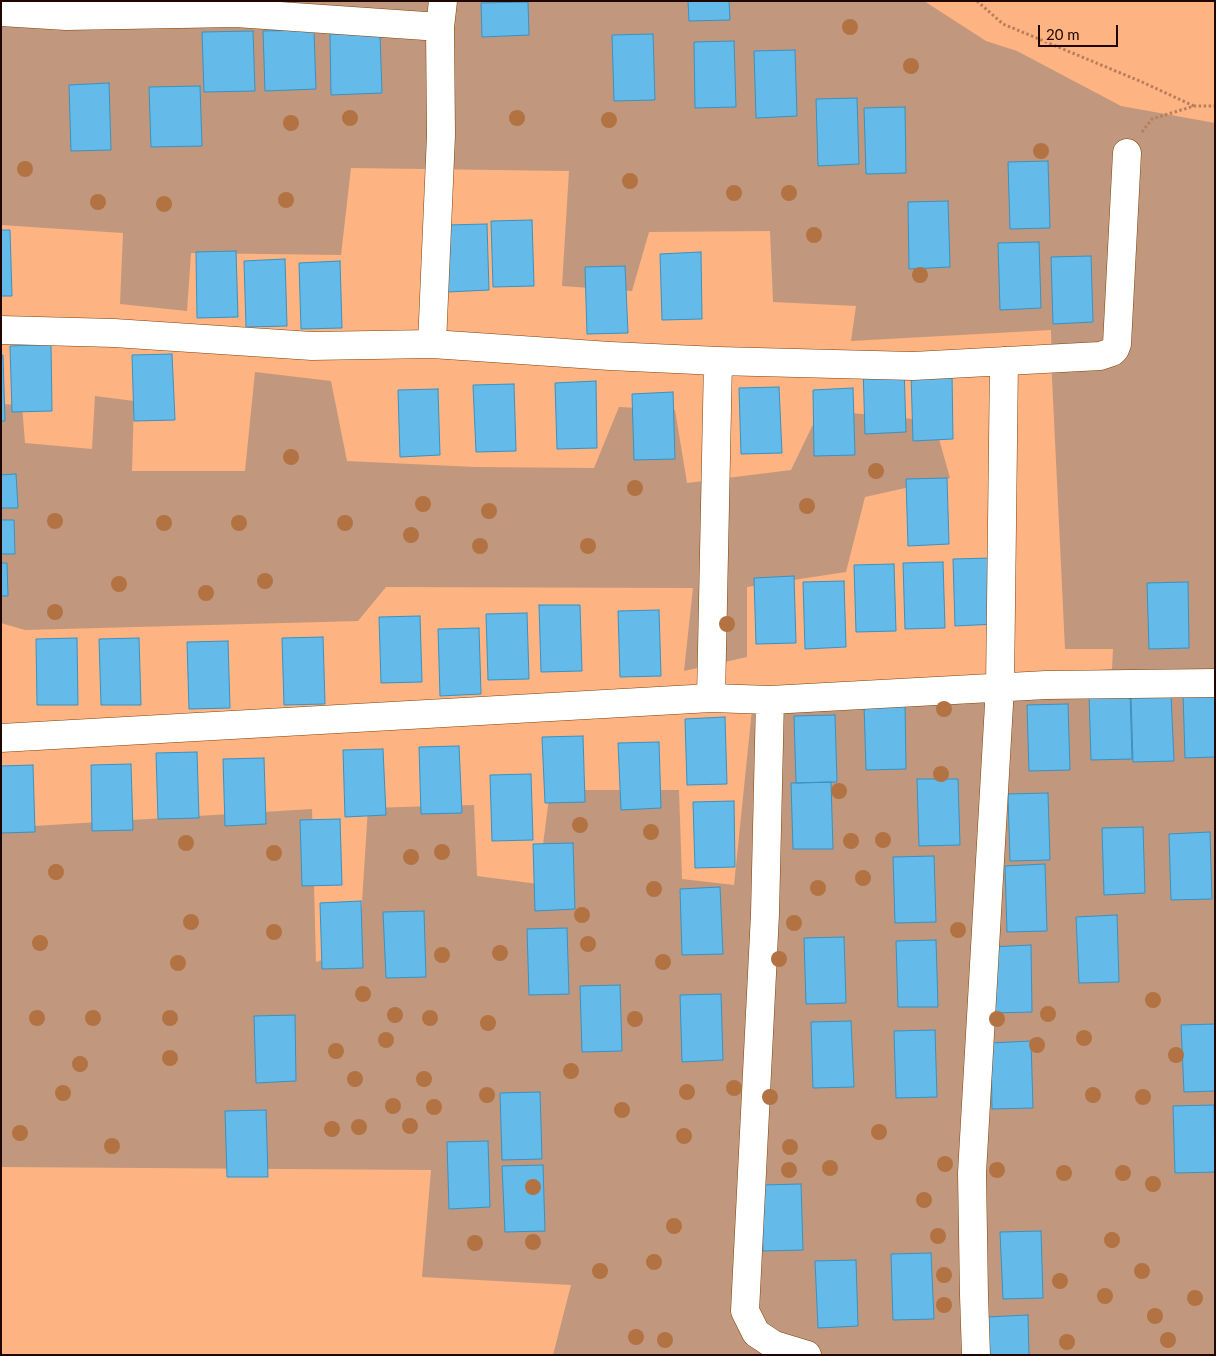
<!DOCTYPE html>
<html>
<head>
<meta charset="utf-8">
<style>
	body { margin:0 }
	#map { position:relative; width:1216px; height:1356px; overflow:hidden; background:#fdb382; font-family:Lato,sans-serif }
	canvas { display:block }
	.frame { position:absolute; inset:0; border:2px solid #1f0600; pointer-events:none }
	.scale { position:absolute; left:1038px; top:25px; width:80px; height:22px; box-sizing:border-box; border:2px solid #1f0600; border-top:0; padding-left:6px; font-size:15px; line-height:18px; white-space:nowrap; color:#1f0600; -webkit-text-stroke:4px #fdb382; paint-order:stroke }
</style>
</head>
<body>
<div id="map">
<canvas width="1216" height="1356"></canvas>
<div class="frame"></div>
<div class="scale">20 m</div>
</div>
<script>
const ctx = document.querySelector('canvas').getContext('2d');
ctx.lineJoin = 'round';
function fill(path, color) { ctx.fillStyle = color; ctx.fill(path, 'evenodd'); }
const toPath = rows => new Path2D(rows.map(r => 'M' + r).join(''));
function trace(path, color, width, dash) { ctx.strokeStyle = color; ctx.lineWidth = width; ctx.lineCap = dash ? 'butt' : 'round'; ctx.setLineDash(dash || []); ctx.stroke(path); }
fill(toPath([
	[1,1,924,1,986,41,1017,51,1121,106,1215,123,1215,1355,553,1355,571,1285,422,1277,431,1170,1,1167,1,828,312,809,316,962,359,949,368,808,474,805,477,876,538,884,550,790,679,790,682,879,734,885,754,690,967,681,1112,669,1113,649,1065,649,1052,378,1051,330,851,341,856,306,773,302,770,231,649,232,632,291,562,286,569,171,351,168,341,255,191,253,187,311,120,304,123,233,1,225],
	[255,372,331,381,347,461,475,467,594,468,619,407,675,410,687,483,791,470,820,410,934,421,950,478,865,497,846,572,747,587,747,657,684,671,693,588,386,587,358,621,25,630,1,623,1,404,22,405,25,443,92,449,95,396,134,401,132,471,245,471]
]), '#c1987d');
const building = toPath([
	[688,1,729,1,730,20,689,21,688,1],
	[528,2,529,35,482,37,481,3,528,2],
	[314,30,316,89,265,91,263,31,314,30],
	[253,31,255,91,204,92,202,32,253,31],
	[380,33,382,93,331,95,330,34,380,33],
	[653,34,655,100,614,101,612,35,653,34],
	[734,41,736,107,695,108,694,42,734,41],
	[795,50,797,116,756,118,754,51,795,50],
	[109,83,111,150,71,151,69,85,109,83],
	[200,86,202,146,151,147,149,87,200,86],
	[857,98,859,164,818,166,816,99,857,98],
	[905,107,906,173,866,174,864,108,905,107],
	[1048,161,1050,228,1010,229,1008,162,1048,161],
	[948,201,950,267,909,269,908,202,948,201],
	[532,220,534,286,493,287,491,221,532,220],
	[487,224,489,290,448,292,447,225,487,224],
	[1,230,10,230,12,296,1,296,1,230],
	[1039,242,1041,308,1000,310,998,243,1039,242],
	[236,251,238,317,197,318,196,252,236,251],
	[701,252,702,319,662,320,660,254,701,252],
	[1091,256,1093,322,1053,324,1051,257,1091,256],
	[285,259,287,326,246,327,244,261,285,259],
	[340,261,342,328,301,329,299,263,340,261],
	[625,266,628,333,587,334,585,267,625,266],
	[51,344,52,411,12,412,10,346,51,344],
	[172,354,175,420,134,421,132,355,172,354],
	[1,355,3,355,5,421,1,421,1,355],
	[904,366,906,432,865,434,863,367,904,366],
	[952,373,953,439,913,441,911,374,952,373],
	[596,381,597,448,557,449,555,383,596,381],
	[514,384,516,451,476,452,473,385,514,384],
	[779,387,782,453,741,454,739,388,779,387],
	[853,388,855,455,814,456,813,390,853,388],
	[438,389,440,455,400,457,398,390,438,389],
	[673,392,675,459,634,460,632,394,673,392],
	[16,474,18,508,1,508,1,475,16,474],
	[947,478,949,544,908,546,906,479,947,478],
	[1,520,14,520,15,554,1,554,1,520],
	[993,558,996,624,955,626,953,559,993,558],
	[943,562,945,628,905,629,903,563,943,562],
	[1,563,7,563,8,596,1,596,1,563],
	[894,564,896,631,856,632,854,565,894,564],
	[794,576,796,643,756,644,754,578,794,576],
	[844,581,846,647,805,649,803,582,844,581],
	[1188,582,1189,648,1149,649,1147,583,1188,582],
	[539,605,580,605,582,671,541,672,539,605],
	[659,610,661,676,620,677,618,611,659,610],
	[527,613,529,679,488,680,486,614,527,613],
	[420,616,422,682,381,683,379,617,420,616],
	[479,628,481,694,440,696,438,629,479,628],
	[323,637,325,704,284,705,282,638,323,637],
	[77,638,78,705,37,705,36,639,77,638],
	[139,638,141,705,101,705,99,639,139,638],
	[228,641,230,708,189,709,187,642,228,641],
	[1215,691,1215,757,1185,758,1183,692,1215,691],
	[1130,693,1132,759,1091,760,1089,694,1130,693],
	[1171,695,1174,761,1133,762,1131,696,1171,695],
	[905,702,906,769,866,770,864,704,905,702],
	[1068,704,1070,770,1029,771,1027,705,1068,704],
	[835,715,837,782,796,783,794,716,835,715],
	[725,717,727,784,687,785,685,719,725,717],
	[583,736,585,802,545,803,542,737,583,736],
	[659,742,661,808,621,810,618,743,659,742],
	[459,746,462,813,421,814,419,747,459,746],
	[383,749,386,815,345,817,343,750,383,749],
	[197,752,199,818,158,819,156,753,197,752],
	[264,758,266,824,225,826,223,759,264,758],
	[131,764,133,830,92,831,91,765,131,764],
	[33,765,35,832,1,833,1,766,33,765],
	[531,774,533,840,492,841,490,775,531,774],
	[917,779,958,779,960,845,919,846,917,779],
	[831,782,833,849,793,849,791,783,831,782],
	[1048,793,1050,860,1010,861,1008,794,1048,793],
	[734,801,735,867,695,868,693,802,734,801],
	[340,819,342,885,302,886,300,820,340,819],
	[1143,827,1145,893,1104,895,1102,828,1143,827],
	[1210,832,1212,899,1171,900,1169,834,1210,832],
	[573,843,575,909,535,911,533,844,573,843],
	[934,856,936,922,895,923,893,857,934,856],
	[1045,864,1047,931,1007,932,1005,866,1045,864],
	[720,887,723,954,682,955,680,889,720,887],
	[361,901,363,968,322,969,320,903,361,901],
	[424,911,426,977,386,978,383,912,424,911],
	[1117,915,1119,982,1079,983,1076,917,1117,915],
	[567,928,569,994,529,995,527,929,567,928],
	[844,937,846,1003,806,1004,804,938,844,937],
	[936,940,938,1007,898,1007,896,941,936,940],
	[1031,945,1032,1012,992,1013,990,947,1031,945],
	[620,985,622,1051,582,1052,580,986,620,985],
	[721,994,723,1060,682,1062,680,995,721,994],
	[295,1015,296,1081,256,1083,254,1016,295,1015],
	[851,1021,854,1087,813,1088,811,1022,851,1021],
	[1215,1024,1215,1091,1184,1092,1181,1025,1215,1024],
	[935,1030,937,1097,896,1098,894,1031,935,1030],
	[1031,1041,1033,1108,992,1109,991,1043,1031,1041],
	[540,1092,542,1159,502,1160,500,1093,540,1092],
	[1214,1105,1215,1172,1175,1173,1173,1106,1214,1105],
	[266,1110,268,1177,227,1177,225,1111,266,1110],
	[488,1141,490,1207,449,1209,447,1142,488,1141],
	[543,1165,545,1231,505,1232,502,1166,543,1165],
	[801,1184,803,1250,763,1251,761,1185,801,1184],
	[1041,1231,1043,1298,1003,1299,1000,1232,1041,1231],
	[931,1253,934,1319,893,1320,891,1254,931,1253],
	[856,1260,858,1326,818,1328,815,1261,856,1260],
	[1028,1315,1029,1355,988,1355,987,1317,1028,1315]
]);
fill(building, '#64bae9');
trace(building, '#3a92c0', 1);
const minor = toPath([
	[1,12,66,16,236,13,440,27,441,135,432,344],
	[440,27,443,1],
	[1,330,114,333,312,346,432,344,610,356,718,361,913,366,1100,356,1112,352,1115,349,1117,344,1127,153],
	[711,698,718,361],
	[770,700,765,914,745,1311,756,1333,774,1345,807,1355],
	[1,738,711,698,770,700,1046,685,1215,683],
	[976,1355,974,1295,972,1173,1000,687,1004,361]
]);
trace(minor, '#804107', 29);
trace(toPath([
	[977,1,1003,24,1142,82,1194,106],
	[1142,132,1152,119,1194,106,1215,106]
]), '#b87e5a', 3, [2.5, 2.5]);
trace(minor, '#fff', 28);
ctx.fillStyle = '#b27242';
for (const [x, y] of [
	[850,27],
	[911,66],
	[350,118],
	[517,118],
	[609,120],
	[291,123],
	[1041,151],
	[25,169],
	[630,181],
	[734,193],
	[789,193],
	[286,200],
	[98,202],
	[164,204],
	[814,235],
	[920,275],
	[291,457],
	[876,471],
	[635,488],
	[423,504],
	[807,506],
	[489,511],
	[55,521],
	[164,523],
	[239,523],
	[345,523],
	[411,535],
	[480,546],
	[588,546],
	[265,581],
	[119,584],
	[206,593],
	[55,612],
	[727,624],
	[944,709],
	[941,774],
	[839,791],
	[580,825],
	[651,832],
	[883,840],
	[851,841],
	[186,843],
	[442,852],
	[274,853],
	[411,857],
	[56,872],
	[863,878],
	[818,888],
	[654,889],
	[582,915],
	[191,922],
	[794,923],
	[958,930],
	[274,932],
	[40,943],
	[588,944],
	[500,953],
	[442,955],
	[779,959],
	[663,962],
	[178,963],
	[363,994],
	[1153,1000],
	[1048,1014],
	[395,1015],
	[37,1018],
	[93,1018],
	[170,1018],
	[430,1018],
	[635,1019],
	[997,1019],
	[488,1023],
	[1084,1038],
	[386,1040],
	[1037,1045],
	[336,1051],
	[1176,1055],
	[170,1058],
	[80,1064],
	[571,1071],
	[355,1079],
	[424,1079],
	[734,1088],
	[687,1092],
	[63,1093],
	[487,1095],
	[1093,1095],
	[770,1097],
	[1143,1097],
	[393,1106],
	[434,1107],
	[622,1110],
	[410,1126],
	[359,1127],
	[332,1129],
	[879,1132],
	[20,1133],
	[684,1136],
	[112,1146],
	[790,1147],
	[945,1164],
	[830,1168],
	[789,1170],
	[997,1170],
	[1064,1173],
	[1123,1173],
	[1153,1184],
	[533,1187],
	[924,1200],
	[674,1226],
	[938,1236],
	[1112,1240],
	[533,1242],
	[475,1243],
	[654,1262],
	[600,1271],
	[1142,1271],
	[944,1275],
	[1060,1281],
	[1105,1296],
	[1195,1298],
	[944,1305],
	[1155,1316],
	[636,1337],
	[665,1340],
	[1168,1340],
	[1067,1342]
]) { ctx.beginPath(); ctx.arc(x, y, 8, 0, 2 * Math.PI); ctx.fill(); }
</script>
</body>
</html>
